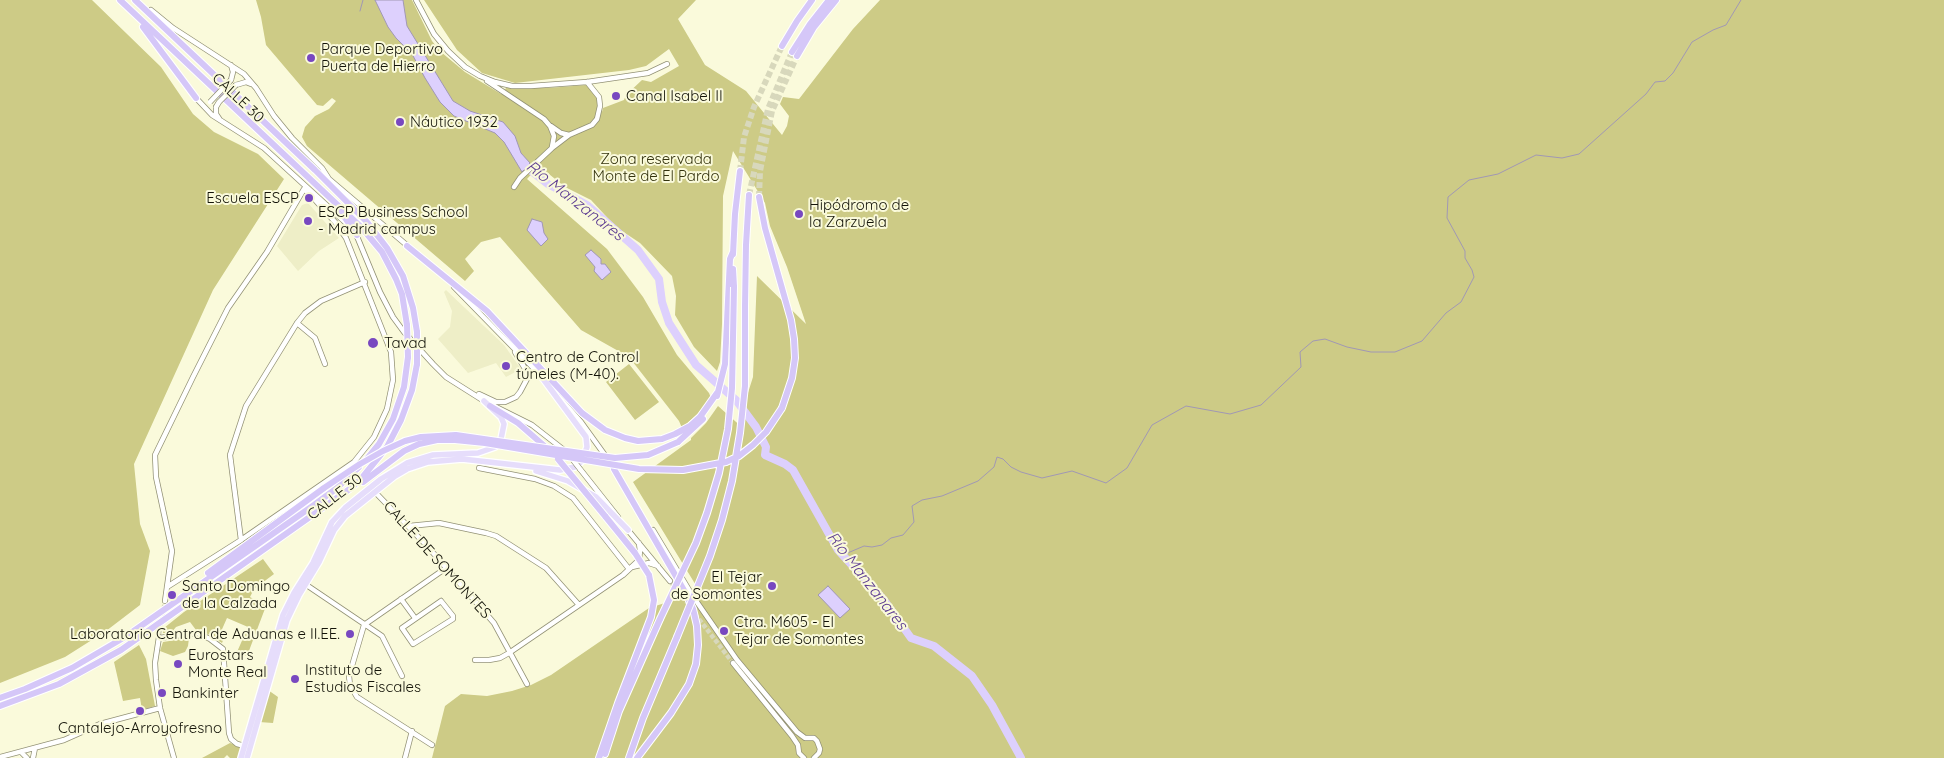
<!DOCTYPE html>
<html>
<head>
<meta charset="utf-8">
<style>
	body { margin:0 }
	canvas { display:block; background:#fafadb }
</style>
</head>
<body>
<canvas width="1944" height="758"></canvas>
<script>
const ctx = document.querySelector('canvas').getContext('2d');
ctx.lineJoin = 'round';
function fill(path, color) { ctx.fillStyle = color; ctx.fill(path, 'evenodd'); }
const toPath = rows => new Path2D(rows.map(r => 'M' + r).join(''));
function trace(path, color, width, dash) { ctx.strokeStyle = color; ctx.lineWidth = width; ctx.lineCap = dash ? 'butt' : 'round'; ctx.setLineDash(dash || []); ctx.stroke(path); }
function write(font, color, halo, rows, align = 'center') {
  ctx.font = font + ' Quicksand,sans-serif'; ctx.lineWidth = 4; ctx.setLineDash([]); ctx.textBaseline = 'middle'; ctx.strokeStyle = halo; ctx.fillStyle = color; for (const [text, x, y, turn = 0] of rows) {
    ctx.save(); ctx.translate(x, y); ctx.rotate((+turn || 0) * Math.PI / 180); ctx.textAlign = isNaN(turn) ? turn : align; if (halo) ctx.strokeText(text, 0, 0); ctx.fillText(text, 0, 0); ctx.restore();
  }
}
fill(toPath([
	[308,203,339,238,319,251,298,271,277,246,302,205],
	[446,290,504,345,521,369,506,377,496,363,468,373,438,339,450,327,452,311,444,292]
]), '#eeeec7');
fill(toPath([
	[0,0,92,0,161,67,193,114,214,132,258,154,284,179,213,290,134,464,140,524,150,551,140,605,106,631,65,657,0,683],
	[256,0,412,0,432,41,441,52,465,72,501,94,507,87,547,88,587,85,600,97,602,112,603,108,624,100,626,95,642,80,651,82,679,66,669,49,646,66,629,70,515,83,482,73,457,50,424,0,696,0,678,19,705,65,746,91,782,135,787,126,789,116,780,104,783,97,799,99,853,29,880,0,1944,0,1944,758,432,758,445,706,461,694,487,696,512,691,531,685,551,675,649,608,700,592,633,482,691,440,691,438,706,423,718,406,744,429,739,421,753,377,757,276,806,324,787,267,770,226,765,203,733,151,723,196,722,324,720,362,717,371,694,347,675,315,676,296,672,276,640,243,616,227,591,200,565,187,539,166,527,179,607,249,643,297,677,355,709,393,711,398,703,409,682,428,679,421,629,357,581,330,500,237,481,242,465,259,474,271,465,281,307,146,302,137,305,127,315,116,329,109,336,101,332,98,323,106,317,105,266,45,261,17],
	[629,364,659,402,635,420,606,382],
	[263,559,274,574,254,589,250,597,266,606,247,656,237,652,248,627,227,618,219,636,224,638,222,643,203,631,196,630,190,622,176,627,171,633,163,633,164,628,184,612],
	[189,638,188,646,185,652,173,656,160,651,163,642],
	[139,645,146,659,155,706,142,710,140,698,123,701,114,662],
	[268,690,278,697,273,723,259,722],
	[230,743,243,748,239,758,230,758,227,755,224,758,202,758]
]), '#cdcb86');
const water = toPath([
	[375,0,403,0,407,26,453,101,470,111,503,122,515,136,521,153,530,163,522,172,504,142,495,133,454,116,440,102,425,78,412,54,396,38,388,27,375,0],
	[532,219,542,222,544,233,548,239,541,246,527,230,532,219],
	[591,250,601,259,601,264,605,264,611,272,602,280,594,271,595,267,585,255,591,250],
	[828,586,850,609,840,618,818,595,828,586]
]);
fill(water, '#ddd0fd');
trace(water, '#a198b4', 1);
trace(toPath([
	[360,11,363,0],
	[843,555,864,546,872,547,882,545,891,538,903,535,914,522,912,506,922,500,942,496,978,481,994,467,997,457,1003,459,1011,467,1021,472,1042,478,1072,471,1106,483,1127,468,1152,425,1186,406,1230,414,1261,405,1301,367,1300,352,1313,341,1325,339,1347,347,1371,352,1395,352,1422,341,1446,313,1461,302,1474,277,1472,270,1465,258,1465,251,1447,218,1448,197,1469,180,1498,174,1536,155,1562,158,1579,154,1646,94,1655,82,1665,81,1673,73,1692,42,1713,30,1726,25,1741,0]
]), '#a198b4', 1);
trace(toPath([
	[520,159,525,166,548,184,587,205,638,250,659,279,662,302,669,323,696,365,736,400,756,427,766,447,765,455,785,464,793,470,838,550,884,600,911,638,934,646,972,676,992,705,1021,758]
]), '#ddd0fd', 8);
trace(toPath([
	[670,581,689,605],
	[695,614,733,663],
	[159,635,165,601]
]), '#d8d8bc', 4.5, [4.5, 2]);
trace(toPath([
	[740,171,744,137,754,107,782,46],
	[749,195,768,109,792,52],
	[759,197,760,171,772,111,797,56]
]), '#d8d8bc', 6, [6, 3]);
const minor = toPath([
	[416,0,434,34,448,51,465,67,480,76,495,82,512,86,531,86,587,82,648,73,667,64],
	[151,10,173,28,244,74,256,88,274,116,292,138,322,168,329,179,409,247],
	[231,65,233,72,231,80],
	[487,81,544,119,550,126,554,136,552,147],
	[236,85,246,82,251,84],
	[196,98,212,115,264,148,346,223],
	[216,107,216,114,220,120],
	[551,126,561,133,569,135],
	[514,187,520,178,552,148,569,135,592,125,597,119,600,106,599,97,587,82],
	[304,189,318,202],
	[356,234,380,292,393,317,404,332,433,364,446,377,484,401,532,425,564,450],
	[454,287,543,378],
	[297,323,315,338,325,364],
	[479,394,496,402,505,402,516,397,520,392,527,379,527,372,515,352],
	[559,397,581,422,607,458],
	[479,468,535,479,554,486,573,498,629,569],
	[580,469,618,517],
	[374,491,428,547,494,623,527,684],
	[409,526,439,523,486,533,496,536,546,568,579,605],
	[627,529,670,581],
	[653,530,692,595,737,660,797,732,805,738,814,738,817,741,820,749,819,753,814,758],
	[241,540,230,455,246,406,297,323,305,313,321,301,365,282],
	[632,567,649,563,658,566],
	[305,584,382,636,402,676],
	[167,587,241,540,354,462,374,437,387,409,393,380,391,352,346,238,335,222,316,201],
	[401,599,415,618],
	[165,601,172,551,156,477,155,455,193,377,228,308,267,252,304,189],
	[441,601,453,616,453,619,413,644,402,628,441,601],
	[159,637,155,663,156,680,160,708,174,758],
	[159,638,197,633,210,639,223,649,229,733,231,739,237,744,245,746],
	[475,660,489,660,500,658,509,653,623,575,639,560,640,551,639,543],
	[733,663,792,736,798,745,799,753,804,758],
	[432,745,357,697,350,685,349,676,364,625,446,568],
	[21,752,27,758],
	[0,757,64,740,100,724,160,708],
	[33,758,35,748],
	[405,758,412,731]
]);
const major = toPath([
	[536,471,568,481,596,497,628,530],
	[241,758,283,615,294,593,313,563,332,522,345,508,381,479,407,463,433,455,478,453,495,447,501,439,504,424,501,417,484,401],
	[247,758,287,620,299,595,319,562,334,530,345,516,395,476,407,469,428,462,462,459,560,470,575,467,582,461,587,447,586,437,541,376]
]);
const highway = toPath([
	[120,0,361,227,382,252,396,279,402,294,407,325],
	[135,0,315,170,367,222,387,248,403,276,413,308,417,332],
	[143,27,196,98],
	[782,46,797,21,812,0],
	[792,52,810,24,829,0],
	[797,56,814,27,836,0],
	[759,197,765,228,791,320,794,339,795,358,792,378,782,408],
	[341,212,357,235],
	[407,246,487,311,582,413,605,430,625,438,638,441,662,439,675,434,690,426,700,417,717,393],
	[733,254,735,214,740,171],
	[733,269,734,287],
	[745,306,746,245,749,195],
	[717,396,725,364,730,259,733,252],
	[490,406,518,423,549,450],
	[405,441,421,437,456,435],
	[678,442,703,419],
	[366,460,379,444,393,419,404,387,408,357],
	[614,469,685,592,693,609,697,626,698,645,696,664,689,684,671,713,637,758],
	[363,482,404,451,419,444,437,440,455,440],
	[605,516,635,553],
	[208,573,324,488],
	[0,698,25,689,72,668,125,637,314,505,337,488,359,467],
	[0,706,59,684,121,650,351,488,361,479,387,447,401,420,412,390,417,364],
	[605,754,619,711,660,619],
	[599,758,618,703,651,617,654,600,649,575],
	[629,758,643,718,677,637]
]);
trace(minor, '#939276', 6);
trace(major, '#fff', 8);
trace(highway, '#fff', 8);
trace(minor, '#fff', 4.5);
trace(major, '#e6ddfb', 5.5);
trace(highway, '#d5c7f8', 6);
const minorBridge = toPath([
	[210,102,231,80],
	[216,107,219,102,236,85],
	[573,460,580,469]
]);
const highwayBridge = toPath([
	[407,325,408,357],
	[417,364,417,332],
	[456,435,615,458,648,455,678,442],
	[455,440,485,443,639,469,683,470,726,462,739,456,753,445,766,432,782,408],
	[558,459,605,516],
	[324,488,360,464,383,451,405,441],
	[635,553,649,575],
	[660,619,696,543,707,513,719,473,728,429,732,388,734,287],
	[677,637,710,556,722,520,732,481,740,433,745,386,745,306]
]);
trace(minorBridge, '#939276', 6, []);
trace(highwayBridge, '#fff', 8, []);
trace(minorBridge, '#fff', 4.5);
trace(highwayBridge, '#d5c7f8', 6);
for (const [x, y, r, color] of [
	[311,58,5,"#7848c0"],
	[616,96,5,"#7848c0"],
	[400,122,5,"#7848c0"],
	[309,198,5,"#7848c0"],
	[799,214,5,"#7848c0"],
	[308,221,5,"#7848c0"],
	[373,343,6,"#7848c0"],
	[506,366,5,"#7848c0"],
	[772,586,5,"#7848c0"],
	[172,595,5,"#7848c0"],
	[724,631,5,"#7848c0"],
	[350,634,5,"#7848c0"],
	[178,664,5,"#7848c0"],
	[295,679,5,"#7848c0"],
	[162,693,5,"#7848c0"],
	[140,711,5,"#7848c0"]
]) { const dot = new Path2D(); dot.arc(x, y, r, 0, 2 * Math.PI); ctx.fillStyle = color; ctx.fill(dot); trace(dot, '#fafadb', 2); }
write('15px', '#141409', '#fafadb', [
	["Parque Deportivo",321,49],
	["Puerta de Hierro",321,66],
	["Canal Isabel II",626,96],
	["Náutico 1932",410,122],
	["Escuela ESCP",299,198,"right"],
	["Hipódromo de",809,205],
	["la Zarzuela",809,222],
	["ESCP Business School",318,212],
	["- Madrid campus",318,229],
	["Tavad",384,343],
	["Centro de Control",516,357],
	["túneles (M-40).",516,374],
	["El Tejar",762,577,"right"],
	["de Somontes",762,594,"right"],
	["Santo Domingo",182,586],
	["de la Calzada",182,603],
	["Ctra. M605 - El",734,622],
	["Tejar de Somontes",734,639],
	["Laboratorio Central de Aduanas e II.EE.",340,634,"right"],
	["Eurostars",188,655],
	["Monte Real",188,672],
	["Instituto de",305,670],
	["Estudios Fiscales",305,687],
	["Bankinter",172,693],
	["Cantalejo-Arroyofresno",140,728,"center"]
], 'left');
write('15px', '#141409', '#fafadb', [
	["CALLE 30",238,98,43],
	["CALLE 30",335,497,-38],
	["CALLE DE SOMONTES",437,560,48]
]);
write('15px', '#33320d', '#fafadb', [
	["Zona reservada",656,159],
	["Monte de El Pardo",656,176]
]);
write('italic 16px', '#5d3c92', '#fafadb', [
	["Río Manzanares",575,201,38],
	["Río Manzanares",867,581,52]
]);
</script>
</body>
</html>
